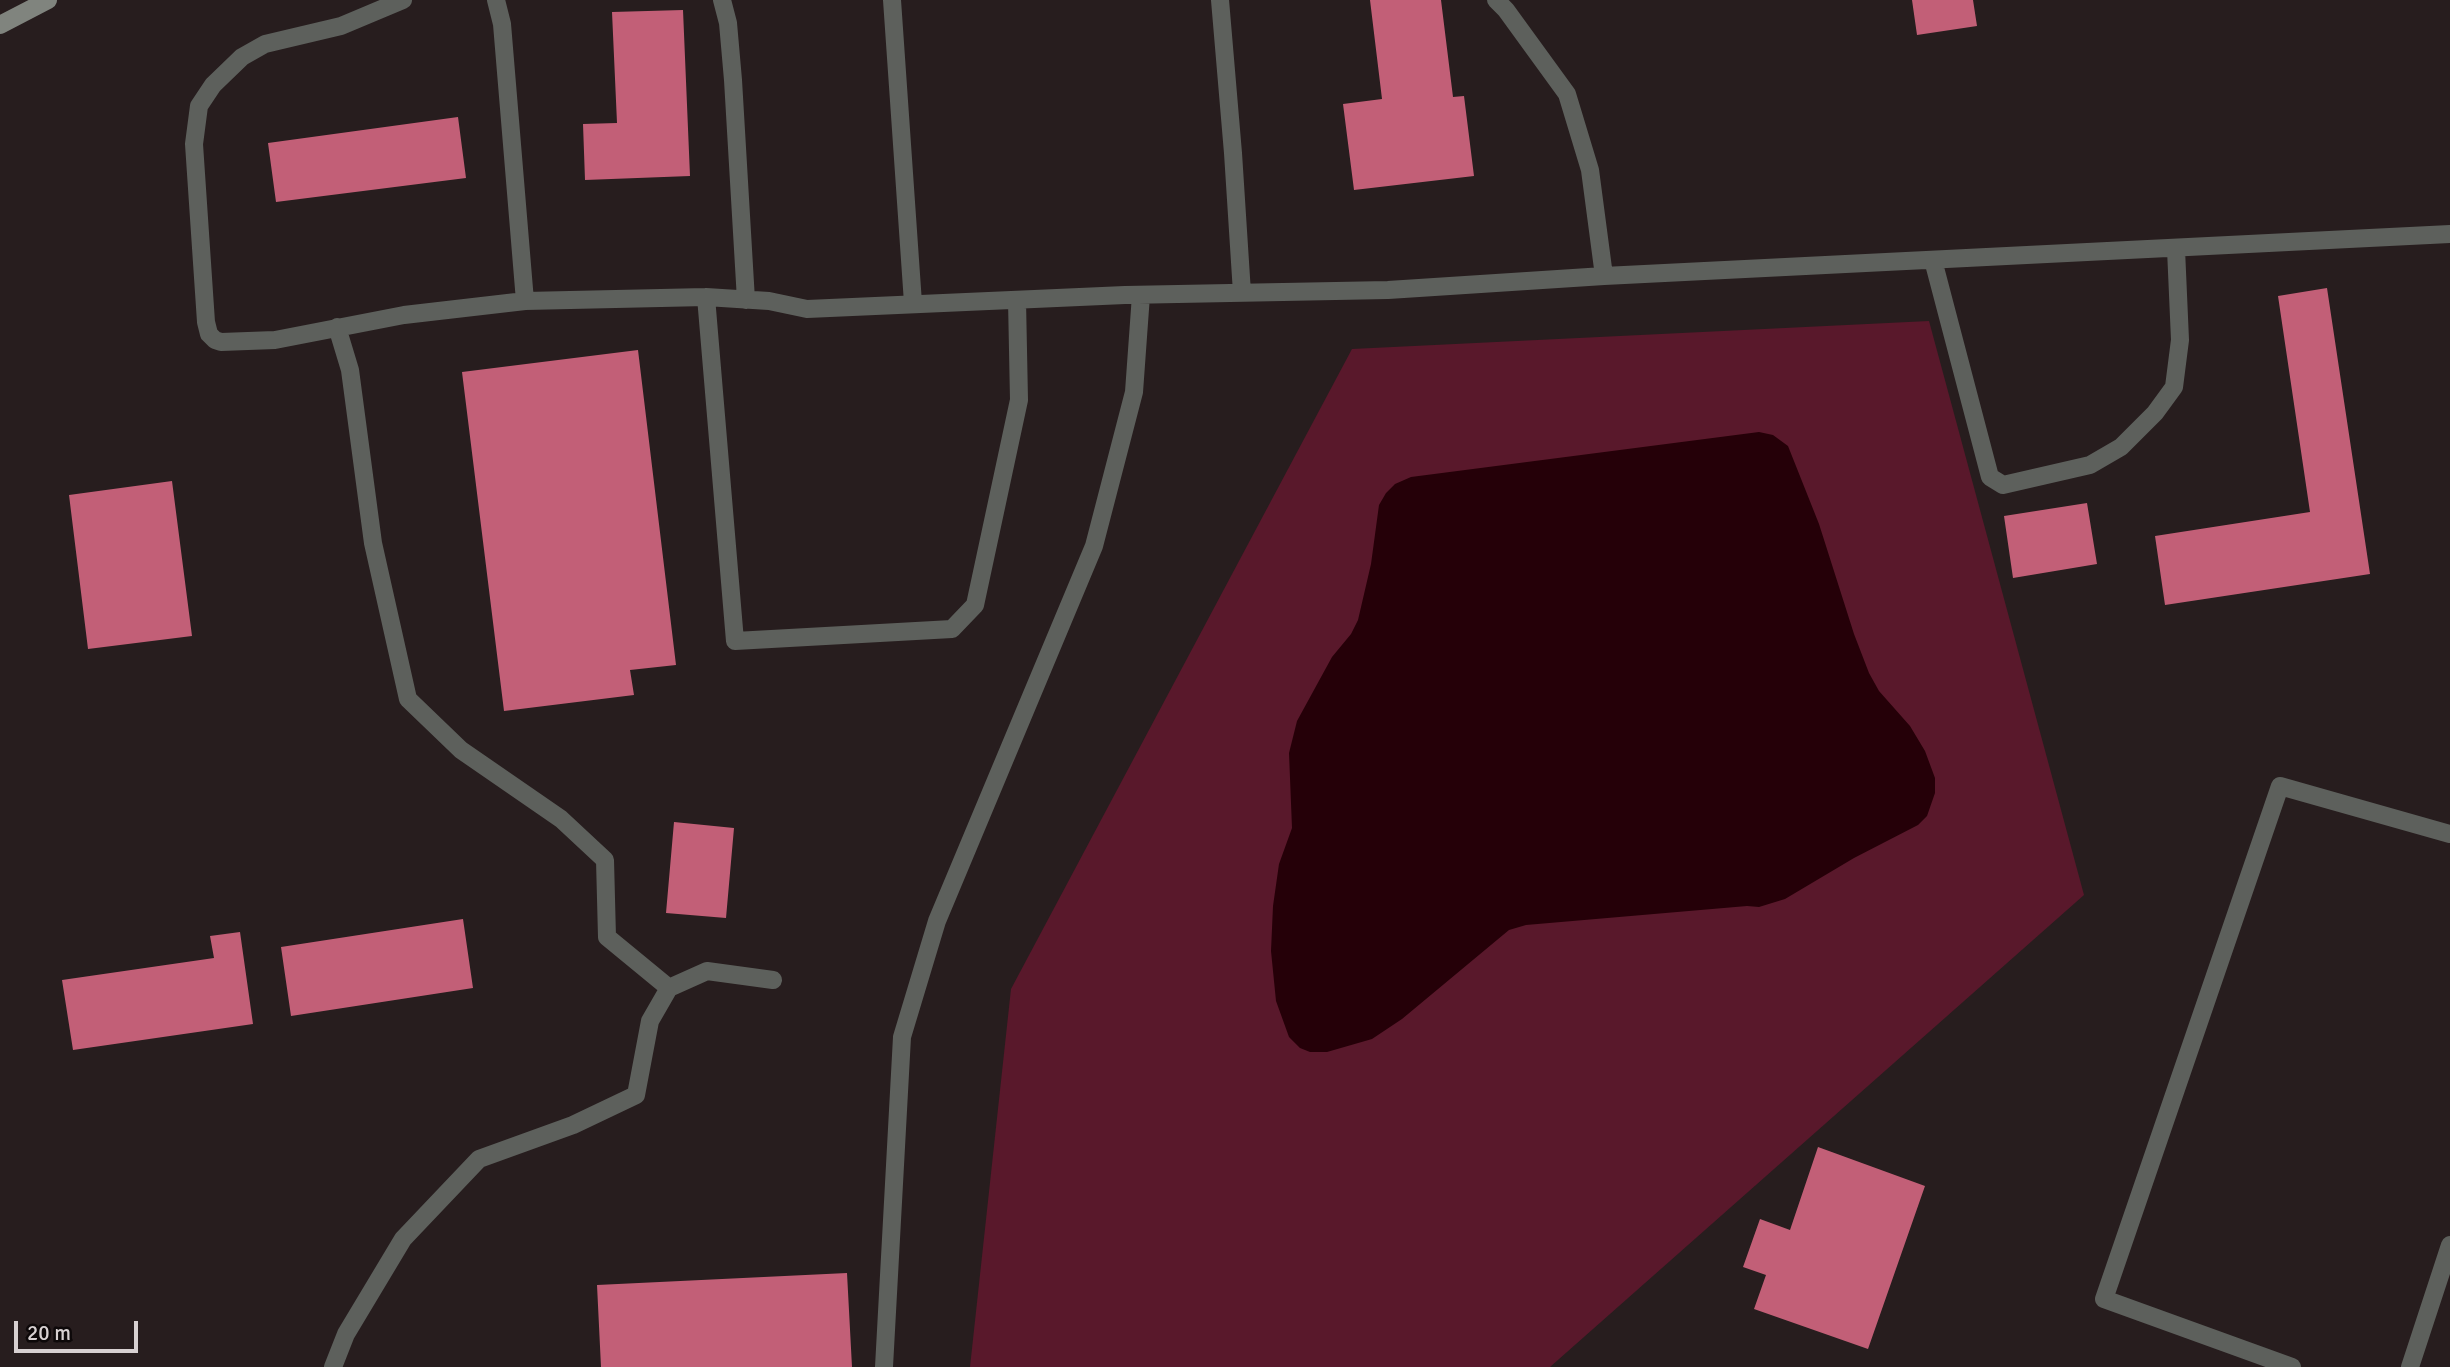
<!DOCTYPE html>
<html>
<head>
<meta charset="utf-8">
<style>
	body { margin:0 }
	#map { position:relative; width:2450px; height:1367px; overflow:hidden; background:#271d1e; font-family:Signika,sans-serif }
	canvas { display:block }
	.scale { position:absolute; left:14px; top:1321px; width:124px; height:32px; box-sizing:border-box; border:4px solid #d7d0d1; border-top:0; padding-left:9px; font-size:21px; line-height:24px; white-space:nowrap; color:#d7d0d1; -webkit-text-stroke:5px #0d0809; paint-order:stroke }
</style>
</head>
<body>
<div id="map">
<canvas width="2450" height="1367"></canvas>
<div class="scale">20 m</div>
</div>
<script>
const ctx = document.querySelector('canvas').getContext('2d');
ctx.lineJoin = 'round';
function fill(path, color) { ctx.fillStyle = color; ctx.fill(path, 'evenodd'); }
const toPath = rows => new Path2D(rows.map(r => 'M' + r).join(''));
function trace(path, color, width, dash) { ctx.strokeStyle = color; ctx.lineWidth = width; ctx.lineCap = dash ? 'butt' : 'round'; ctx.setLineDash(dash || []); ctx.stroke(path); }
fill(toPath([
	[1929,321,2084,895,1550,1367,970,1367,1011,989,1352,349]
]), '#59182b');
fill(toPath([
	[1759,432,1773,435,1788,446,1819,524,1854,634,1869,673,1879,691,1910,726,1925,751,1935,778,1935,793,1927,816,1918,825,1854,858,1785,899,1759,907,1747,906,1526,925,1509,930,1402,1019,1372,1039,1327,1052,1310,1052,1300,1048,1289,1037,1276,1001,1271,951,1273,906,1279,864,1292,828,1289,753,1297,721,1332,657,1351,634,1358,620,1371,564,1379,505,1386,493,1395,484,1411,477]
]), '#250008');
fill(toPath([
	[1370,0,1441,0,1453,97,1464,96,1474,176,1354,190,1343,104,1382,99],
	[1912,0,1973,0,1977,26,1917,35],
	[683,10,690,176,585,180,583,124,617,123,612,12],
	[458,117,466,178,276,202,268,143],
	[2327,288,2370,574,2165,605,2155,536,2310,512,2278,296],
	[638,350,676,665,630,670,634,695,504,711,462,372],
	[172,481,192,636,88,649,69,495],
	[2087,503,2097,564,2013,578,2004,516],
	[674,822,734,828,726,918,666,913],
	[463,919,473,988,291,1016,281,947],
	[240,932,253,1024,73,1050,62,980,214,958,210,936],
	[1818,1147,1925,1186,1868,1349,1754,1309,1766,1275,1743,1267,1760,1219,1790,1230],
	[847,1273,852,1367,601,1367,597,1285]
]), '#c25f77');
trace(toPath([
	[403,0,341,26,265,44,242,57,213,85,199,106,194,144,206,322,209,334,215,340,221,342,275,340,404,315,525,301,706,297,769,301,807,309,1125,295,1388,290,1604,276,2450,234],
	[496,0,502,24,525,301],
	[722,0,728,23,733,80,746,300],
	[892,0,913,303],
	[1220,0,1233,153,1242,293],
	[1496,0,1506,10,1567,94,1590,170,1604,276],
	[1933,260,1990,477,2003,485,2090,465,2121,447,2155,413,2174,387,2180,340,2176,249],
	[706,297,735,641,952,629,975,605,1019,400,1017,300],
	[337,327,350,370,373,543,408,699,461,750,561,819,605,860,607,937,669,988],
	[333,1367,346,1334,403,1239,479,1159,573,1125,636,1095,650,1021,669,988,707,971,773,980],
	[884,1367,902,1037,937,921,1094,546,1134,392,1141,295],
	[2292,1367,2104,1299,2280,786,2450,834],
	[2410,1367,2450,1245]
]), '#5d605c', 18);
trace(toPath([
	[0,25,48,0]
]), '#80847e', 18);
</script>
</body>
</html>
